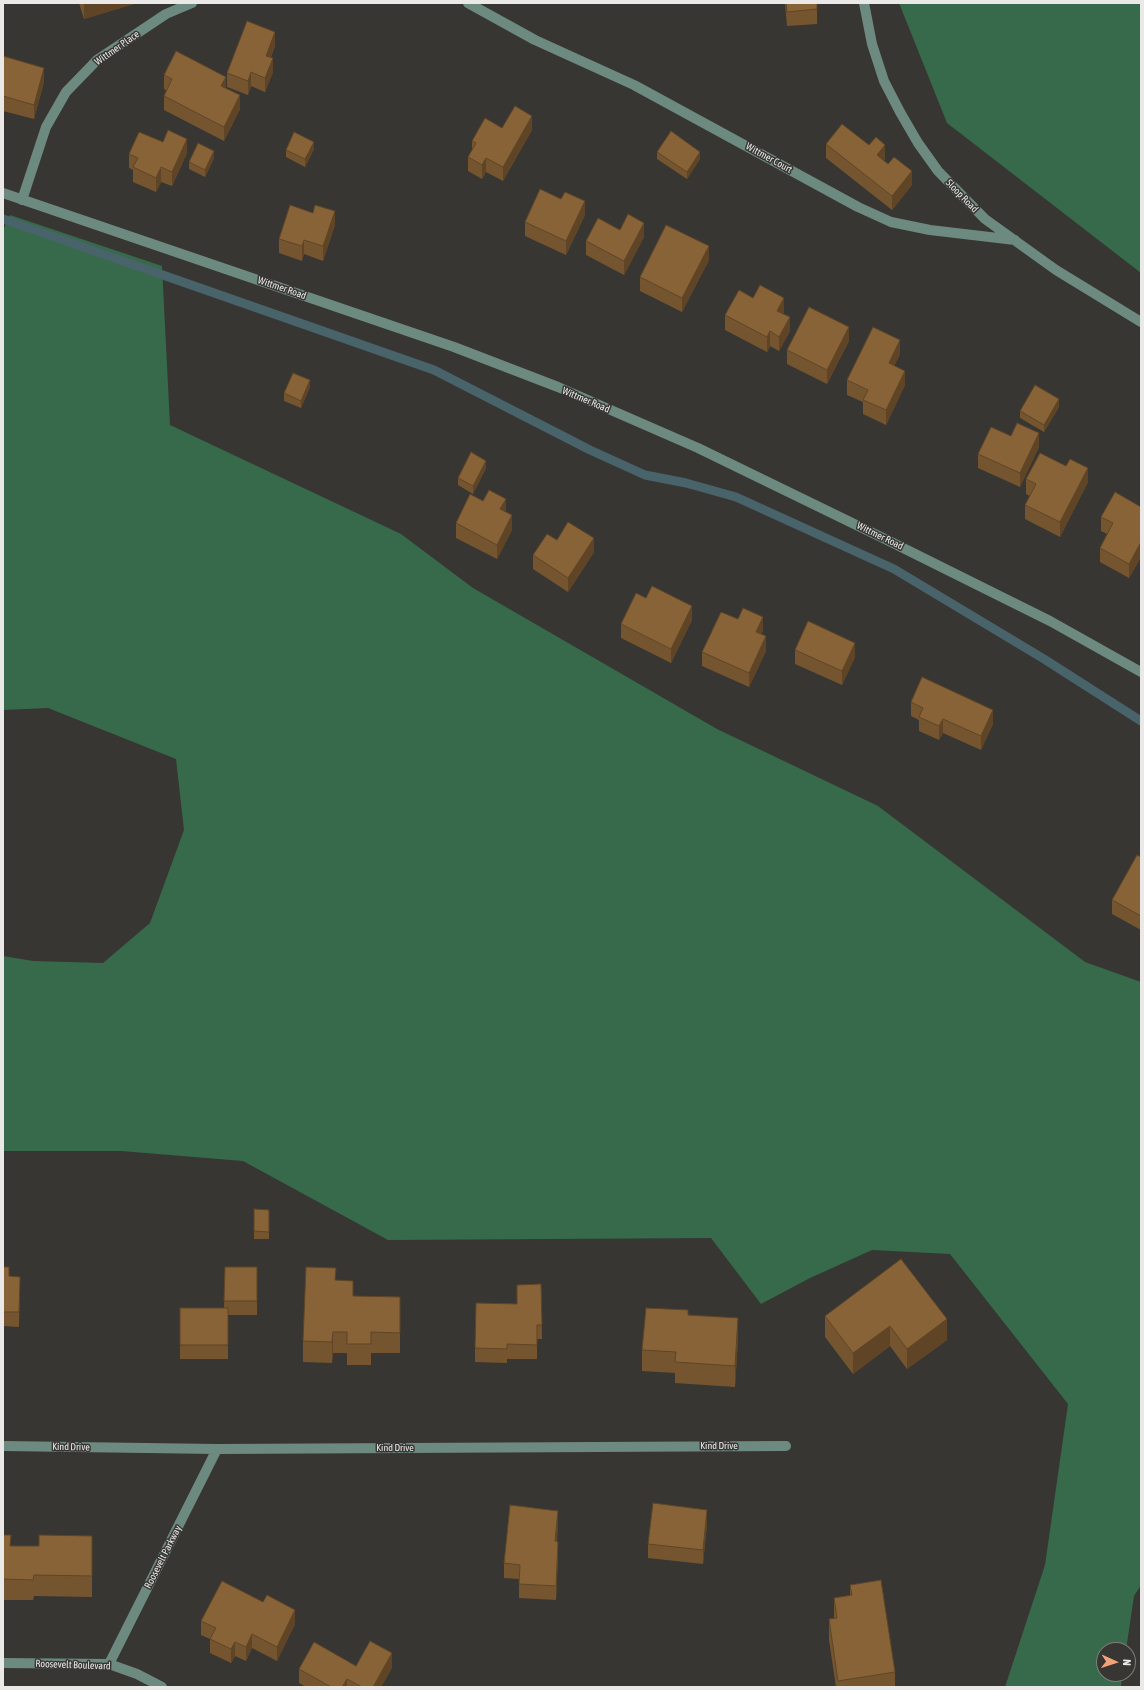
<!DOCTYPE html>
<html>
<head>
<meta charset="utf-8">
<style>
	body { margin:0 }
	#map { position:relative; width:1144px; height:1690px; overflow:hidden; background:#373633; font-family:"Asap Condensed",sans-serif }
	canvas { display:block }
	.frame { position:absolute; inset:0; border:4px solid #eae9e8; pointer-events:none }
	.north { position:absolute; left:1096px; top:1642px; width:40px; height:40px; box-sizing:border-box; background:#373633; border:1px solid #7f7e7b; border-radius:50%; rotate:93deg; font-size:11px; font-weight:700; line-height:16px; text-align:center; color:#eae9e8 }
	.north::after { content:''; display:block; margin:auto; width:14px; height:18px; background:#f0a279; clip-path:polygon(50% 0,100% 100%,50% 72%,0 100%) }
</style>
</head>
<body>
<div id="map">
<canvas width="1144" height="1690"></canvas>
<div class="frame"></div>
<div class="north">N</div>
</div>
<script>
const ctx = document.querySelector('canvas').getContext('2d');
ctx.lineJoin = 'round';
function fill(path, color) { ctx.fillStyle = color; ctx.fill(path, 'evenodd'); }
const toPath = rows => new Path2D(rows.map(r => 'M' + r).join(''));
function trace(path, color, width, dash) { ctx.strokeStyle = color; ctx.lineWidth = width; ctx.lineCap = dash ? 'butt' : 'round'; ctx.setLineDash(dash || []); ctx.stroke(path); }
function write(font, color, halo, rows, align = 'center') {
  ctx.font = font + ' "Asap Condensed",sans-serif'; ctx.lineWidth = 3; ctx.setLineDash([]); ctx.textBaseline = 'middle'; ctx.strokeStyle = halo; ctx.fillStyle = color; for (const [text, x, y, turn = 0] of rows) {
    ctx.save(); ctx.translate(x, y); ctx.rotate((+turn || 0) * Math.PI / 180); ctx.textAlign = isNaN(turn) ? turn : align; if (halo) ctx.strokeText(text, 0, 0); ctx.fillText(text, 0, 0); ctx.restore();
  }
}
fill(toPath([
	[899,3,1141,3,1141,273,947,123],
	[10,215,162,266,170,425,401,534,473,588,717,729,878,806,1085,962,1141,982,1141,1585,1134,1596,1126,1650,1104,1650,1104,1674,1122,1674,1121,1687,1005,1687,1045,1565,1068,1404,950,1254,872,1250,810,1278,761,1304,711,1238,388,1240,243,1161,121,1151,3,1151,3,956,33,961,103,963,150,923,184,830,176,759,48,708,3,710,3,230]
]), '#366a4a');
trace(toPath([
	[3,219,434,370,590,450,645,475,686,483,736,497,894,569,1044,659,1141,721]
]), '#48636a', 9);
trace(toPath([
	[468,3,535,40,634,85,858,207,891,222,930,230,1015,240],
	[864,3,872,44,884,81,900,112,918,143,938,171,985,219,1056,270,1141,322],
	[3,193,454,347,558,387,698,448,883,538,1050,621,1141,672],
	[22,200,46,127,66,92,97,60,166,14,192,3],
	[3,1446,217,1449,786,1446],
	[3,1663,109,1664,137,1674,162,1687],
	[109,1664,217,1449]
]), '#6d8a81', 10);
fill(toPath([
	[79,3,137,3,84,19],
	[785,3,817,3,817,24,787,26],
	[275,46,271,57,273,72,265,92,251,86,248,95,227,87,227,73],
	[3,56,44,82,34,119,3,111],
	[164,75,226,88,240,109,224,141,164,110,164,96,167,91,164,89],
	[502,128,532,130,503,181,486,172,482,179,468,171,468,157,472,150,472,141],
	[826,144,885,159,884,161,912,185,892,210,826,158],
	[314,149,305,167,286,157,286,150],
	[657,152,700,159,687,179,657,159],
	[187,153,172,186,161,182,156,192,133,182,133,170,129,168,129,154],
	[214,158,205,177,189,169,189,162],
	[313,213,335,225,323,261,304,254,302,261,279,253,279,239],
	[585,215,566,255,525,236,525,222],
	[620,230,644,237,624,275,586,255,586,241],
	[709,260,682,312,640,291,640,277],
	[753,298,784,312,783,314,790,331,779,351,770,346,767,352,725,330,725,315],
	[849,341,827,384,787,364,787,350],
	[900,354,894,366,905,385,886,425,863,414,863,402,847,395,847,380],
	[310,387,301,408,284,401,284,393],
	[1059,407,1044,432,1020,418,1020,411],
	[1039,447,1020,487,978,468,978,454],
	[486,468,473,494,458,485,458,478],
	[1026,479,1088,482,1060,537,1025,519,1025,505,1030,496,1026,494],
	[1141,507,1141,557,1129,578,1100,562,1100,548,1107,534,1101,531,1101,517],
	[456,523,512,530,497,559,456,538],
	[557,540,594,552,568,592,533,569,533,555],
	[692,620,671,663,621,638,621,624],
	[763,631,761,634,766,651,749,687,702,666,702,652],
	[795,650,855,657,842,685,795,664],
	[911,702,993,724,981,750,943,733,939,740,919,731,919,720,911,716],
	[1141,857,1141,930,1112,914,1112,900],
	[254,1209,269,1210,269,1239,254,1239],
	[3,1267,9,1276,20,1277,19,1327,3,1326],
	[225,1267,257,1267,257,1315,228,1315,228,1359,180,1359,180,1308,224,1308],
	[336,1280,353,1296,400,1297,400,1353,371,1353,371,1365,347,1365,347,1353,333,1353,332,1363,303,1362,303,1341],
	[541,1284,542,1339,537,1339,537,1359,507,1359,507,1363,475,1362,475,1348,517,1304],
	[688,1315,738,1339,735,1387,675,1383,675,1373,642,1371,642,1350],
	[825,1316,947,1319,947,1340,907,1369,890,1346,853,1374,825,1337],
	[707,1524,703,1564,648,1558,648,1544],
	[558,1525,557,1541,558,1556,556,1600,519,1598,519,1579,504,1578,504,1563],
	[3,1535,11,1546,92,1557,92,1597,34,1596,33,1600,3,1600],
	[850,1585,895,1672,895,1687,836,1687,829,1640,829,1619,834,1619,834,1598,850,1596],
	[201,1621,295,1624,277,1661,252,1648,246,1661,235,1656,231,1663,210,1653,210,1639,201,1635],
	[356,1666,392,1668,381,1687,306,1687,299,1683,299,1669]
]), '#75552f');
fill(toPath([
	[89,3,137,3,84,19,84,4],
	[275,32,275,46,266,70,266,56],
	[273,58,273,72,265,92,265,78],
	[44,68,44,82,34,119,34,105],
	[251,72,251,86,248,95,248,81],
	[226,77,226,91,221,86],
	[240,95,240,109,224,141,224,127],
	[532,116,532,130,503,181,503,167],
	[187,139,187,153,172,186,172,172],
	[314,142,314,149,305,167,305,159],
	[885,145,885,159,877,170,877,155],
	[214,151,214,158,205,177,205,170],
	[700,152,700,159,687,179,687,172],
	[486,158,486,172,482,179,482,165],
	[161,167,161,182,156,192,156,178],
	[912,171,912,185,892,210,892,196],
	[585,201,585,215,566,255,566,241],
	[335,211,335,225,323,261,323,246],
	[644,223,644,237,624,275,624,261],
	[304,240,304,254,302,261,302,246],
	[709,246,709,260,682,312,682,298],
	[784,298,784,312,777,325,777,311],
	[790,317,790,331,779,351,779,337],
	[849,327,849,341,827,384,827,370],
	[770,331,770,346,767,352,767,337],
	[900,340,900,354,889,377,889,363],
	[905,371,905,385,886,425,886,410],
	[310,380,310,387,301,408,301,401],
	[1059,399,1059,407,1044,432,1044,425],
	[1039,433,1039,447,1020,487,1020,473],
	[486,461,486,468,473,494,473,486],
	[1088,468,1088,482,1060,537,1060,522],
	[506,499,506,513,500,509],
	[512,515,512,530,497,559,497,545],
	[594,538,594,552,568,592,568,578],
	[1141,542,1141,557,1129,578,1129,564],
	[692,606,692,620,671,663,671,649],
	[763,617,763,631,756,646,756,632],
	[766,636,766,651,749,687,749,673],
	[855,643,855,657,842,685,842,671],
	[993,710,993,724,981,750,981,736],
	[943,719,943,733,939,740,939,726],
	[738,1318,738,1339,735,1387,735,1366],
	[947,1319,947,1340,907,1369,907,1349],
	[890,1326,890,1346,853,1374,853,1353],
	[333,1332,333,1353,332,1363,332,1342],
	[707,1510,707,1524,703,1564,703,1550],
	[558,1511,558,1525,555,1555,555,1541],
	[558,1542,558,1556,556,1600,556,1586],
	[295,1610,295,1624,277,1661,277,1647],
	[252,1634,252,1648,246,1661,246,1647],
	[235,1642,235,1656,231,1663,231,1649],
	[392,1653,392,1668,381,1687,373,1687],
	[347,1679,347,1687,342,1687]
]), '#5f4526');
const building = toPath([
	[786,3,817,3,817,9,787,12,786,3],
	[247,21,275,32,266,56,273,58,265,78,251,72,248,81,227,73,247,21],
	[176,51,226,77,221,86,240,95,224,127,164,96,172,79,164,75,176,51],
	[3,56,44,68,34,105,3,96,3,56],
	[515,106,532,116,503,167,486,158,482,165,468,157,476,143,472,141,485,118,502,128,515,106],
	[842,124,869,145,876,137,885,145,877,155,888,164,894,157,912,171,892,196,826,144,842,124],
	[168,130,187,139,172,172,161,167,156,178,133,167,138,158,129,154,139,132,163,142,168,130],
	[671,131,700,152,687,172,657,152,671,131],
	[294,132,314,142,305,159,286,150,294,132],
	[198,143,214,151,205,170,189,162,198,143],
	[540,189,561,199,565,192,585,201,566,241,525,222,540,189],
	[290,205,313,213,315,205,335,211,323,246,304,240,302,246,279,239,290,205],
	[628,214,644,223,624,261,586,241,598,218,620,230,628,214],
	[666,225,709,246,682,298,640,277,666,225],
	[760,285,784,298,777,311,790,317,779,337,770,331,767,337,725,315,739,290,753,298,760,285],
	[809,307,849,327,827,370,787,350,809,307],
	[873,327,900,340,889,363,905,371,886,410,863,400,868,390,847,380,873,327],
	[293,373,310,380,301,401,284,393,293,373],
	[1035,385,1059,399,1044,425,1020,411,1035,385],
	[1017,423,1039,433,1020,473,978,454,991,427,1011,436,1017,423],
	[471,452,486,461,473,486,458,478,471,452],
	[1040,453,1066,466,1070,459,1088,468,1060,522,1025,505,1036,484,1026,479,1040,453],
	[489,490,506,499,500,509,512,515,497,545,456,523,470,494,483,501,489,490],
	[1115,492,1141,507,1141,542,1129,564,1100,548,1113,523,1101,517,1115,492],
	[568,522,594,538,568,578,533,555,547,534,557,540,568,522],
	[652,586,692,606,671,649,621,624,636,593,646,598,652,586],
	[743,608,763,617,756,632,766,636,749,673,702,652,721,612,738,619,743,608],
	[808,621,855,643,842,671,795,650,808,621],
	[922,677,993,710,981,736,943,719,939,726,919,717,923,708,911,702,922,677],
	[1137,855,1141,857,1141,916,1112,900,1137,855],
	[254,1209,269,1210,269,1232,254,1231,254,1209],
	[901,1259,947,1319,907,1349,890,1326,853,1353,825,1316,901,1259],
	[3,1267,9,1267,9,1276,20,1277,19,1312,3,1312,3,1267],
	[225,1267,257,1267,257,1301,224,1301,225,1267],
	[306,1267,336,1268,335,1280,353,1281,353,1296,400,1297,400,1333,371,1332,371,1344,347,1344,347,1332,333,1332,332,1342,303,1341,306,1267],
	[541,1284,542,1325,537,1325,537,1345,507,1344,507,1349,475,1348,476,1303,517,1304,517,1285,541,1284],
	[180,1308,228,1308,228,1345,180,1345,180,1308],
	[646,1308,688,1310,688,1315,738,1318,735,1366,675,1362,676,1352,642,1350,646,1308],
	[653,1503,707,1510,703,1550,648,1544,653,1503],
	[510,1505,558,1511,555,1541,558,1542,556,1586,519,1584,520,1565,504,1563,510,1505],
	[3,1535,11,1535,10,1546,39,1546,39,1535,92,1536,92,1576,34,1575,33,1580,3,1579,3,1535],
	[881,1580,895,1672,838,1681,829,1619,837,1618,834,1598,852,1595,850,1585,881,1580],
	[222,1581,263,1602,267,1595,295,1610,277,1647,252,1634,246,1647,235,1642,231,1649,210,1639,216,1628,201,1621,222,1581],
	[370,1641,392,1653,373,1687,362,1687,347,1679,342,1687,331,1687,299,1669,314,1642,356,1666,370,1641]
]);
fill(building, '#886337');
trace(building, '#5f4526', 1);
write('10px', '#eae9e8', '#373633', [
	["Wittmer Place",117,48,-35],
	["Wittmer Court",769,158,29],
	["Sloop Road",962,196,46],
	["Wittmer Road",282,288,19],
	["Wittmer Road",586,400,23],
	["Wittmer Road",880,536,26],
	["Kind Drive",719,1446],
	["Kind Drive",71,1447,1],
	["Kind Drive",395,1448],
	["Roosevelt Parkway",163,1557,-63],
	["Roosevelt Boulevard",73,1665,2]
]);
</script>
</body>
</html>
